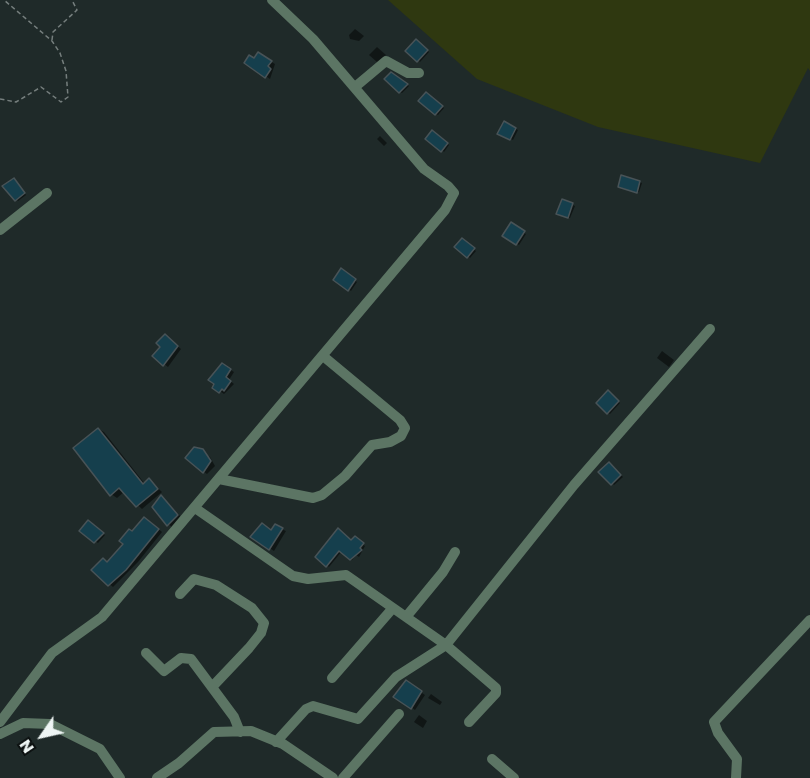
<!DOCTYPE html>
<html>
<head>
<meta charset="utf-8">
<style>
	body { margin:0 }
	#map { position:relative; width:810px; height:778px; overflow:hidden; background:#1f2a29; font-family:Poppins,sans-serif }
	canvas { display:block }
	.north { position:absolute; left:12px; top:706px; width:60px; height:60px; -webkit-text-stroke:4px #0c1111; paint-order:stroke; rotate:236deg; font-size:16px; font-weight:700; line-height:24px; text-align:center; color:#eef5f4 }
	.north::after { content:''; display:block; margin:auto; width:21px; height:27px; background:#eef5f4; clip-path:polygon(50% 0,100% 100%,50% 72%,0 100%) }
</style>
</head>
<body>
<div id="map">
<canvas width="810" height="778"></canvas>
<div class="north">N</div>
</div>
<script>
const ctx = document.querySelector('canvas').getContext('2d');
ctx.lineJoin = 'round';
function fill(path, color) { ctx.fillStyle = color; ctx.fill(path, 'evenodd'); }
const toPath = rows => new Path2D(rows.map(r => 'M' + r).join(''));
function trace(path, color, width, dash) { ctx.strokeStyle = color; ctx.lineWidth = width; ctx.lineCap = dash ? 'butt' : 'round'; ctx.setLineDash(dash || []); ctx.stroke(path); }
fill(toPath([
	[388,0,810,0,810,71,808,68,760,163,598,127,477,79]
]), '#2f3810');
fill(toPath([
	[355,29,364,36,359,41,350,39,349,35],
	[419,42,429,52,420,62,418,60],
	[377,47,386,55,377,62,369,55],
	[258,54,275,64,270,79,246,63,254,60],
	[391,74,409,86,402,93,400,92],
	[428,95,444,108,438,115,436,114],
	[504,123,518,130,513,140,499,133],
	[434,133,449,145,444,152,442,150],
	[380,136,387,143,384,146,377,139],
	[16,181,26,195,18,201,16,199],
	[640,182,642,183,639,192,620,186],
	[563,201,575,206,570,218,560,214],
	[511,224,526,234,519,245,504,236],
	[464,241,476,251,470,258,468,256],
	[341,270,357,282,351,291,335,279],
	[165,335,181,349,168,367,154,356,162,346],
	[662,351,674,360,669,367,657,358],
	[223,365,234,372,229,380,234,384,224,394,214,387],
	[610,394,620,403,610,414,608,413],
	[98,429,104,432,145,484,149,480,162,492,142,509,124,492,117,498,111,494],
	[195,449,210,457,215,466,207,474,204,472],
	[611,465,623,477,614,485,612,483],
	[162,497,182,518,172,527,168,524],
	[148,520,162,532,138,562,113,587,93,570,108,563,133,533],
	[90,524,105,535,98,543,81,531],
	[275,526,286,531,274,551,253,537,272,532],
	[355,538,365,546,359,557,356,555,352,560,342,551,329,567,317,557],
	[406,682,425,695,415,710,396,696],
	[431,694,442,702,440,705,428,698],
	[419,715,427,721,423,728,414,722]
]), '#0007');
const building = toPath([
	[416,39,428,50,417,62,405,51,416,39],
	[258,52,272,61,268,66,271,69,265,78,244,63,249,55,254,58,258,52],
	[391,72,408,84,399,93,384,79,391,72],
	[426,92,443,106,435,115,418,101,426,92],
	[504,121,516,128,510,140,497,134,504,121],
	[432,130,448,143,441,152,425,139,432,130],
	[621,175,640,181,637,193,618,187,621,175],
	[14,178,25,193,15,201,2,186,14,178],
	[562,199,573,203,568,218,556,214,562,199],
	[511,222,525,231,516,245,502,236,511,222],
	[462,238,475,248,467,258,454,247,462,238],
	[341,268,356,279,348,291,333,280,341,268],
	[165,334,178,346,163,366,152,356,160,347,156,343,165,334],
	[222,363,231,369,226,377,231,381,224,391,222,389,219,393,212,388,214,384,208,380,222,363],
	[608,390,619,401,607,414,596,403,608,390],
	[98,428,143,484,149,478,158,489,136,507,119,488,110,496,73,448,98,428],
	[194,447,203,449,211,461,203,473,185,458,194,447],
	[609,462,621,475,611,485,598,472,609,462],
	[161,495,178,515,167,526,152,507,161,495],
	[144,517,159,529,126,570,108,586,91,570,103,558,107,562,123,544,119,541,129,529,132,531,144,517],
	[88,520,104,533,94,543,79,531,88,520],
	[262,523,271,530,275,524,283,528,269,550,250,537,262,523],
	[338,528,351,540,355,536,364,543,360,548,362,550,350,560,339,551,326,567,315,557,338,528],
	[406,680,422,691,411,709,393,697,406,680]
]);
fill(building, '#153f4d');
trace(building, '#485357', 1.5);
trace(toPath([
	[52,40,53,32,77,10,72,0],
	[0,99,16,102,41,87,61,102,68,97,66,71,60,53,52,41,4,0]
]), '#757e7d', 1.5, [4.5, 3]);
trace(toPath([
	[355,87,386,61,408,73,419,73],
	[0,230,47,193],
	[219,479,313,498,322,495,345,476,372,445,390,442,401,436,405,428,400,420,323,356],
	[195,508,293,576,308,579,346,575,446,645,496,688,496,693,469,722],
	[180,594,194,579,216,585,252,608,264,623,261,633,249,648,213,686],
	[406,617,443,572,455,552],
	[146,653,164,671,181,658,191,659,234,717,240,732],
	[332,678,392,609],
	[0,722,52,653,102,617,445,210,454,193,448,186,424,169,313,39,272,0],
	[0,734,23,723,50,724,100,749,120,778],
	[276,742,306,709,313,706,358,719,396,677,446,645,574,485,710,329],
	[492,759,514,778],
	[157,778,179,763,214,732,251,731,283,744,333,778],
	[343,778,399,714],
	[736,778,737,759,718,733,714,722,810,620]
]), '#5c7564', 10);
</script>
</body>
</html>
